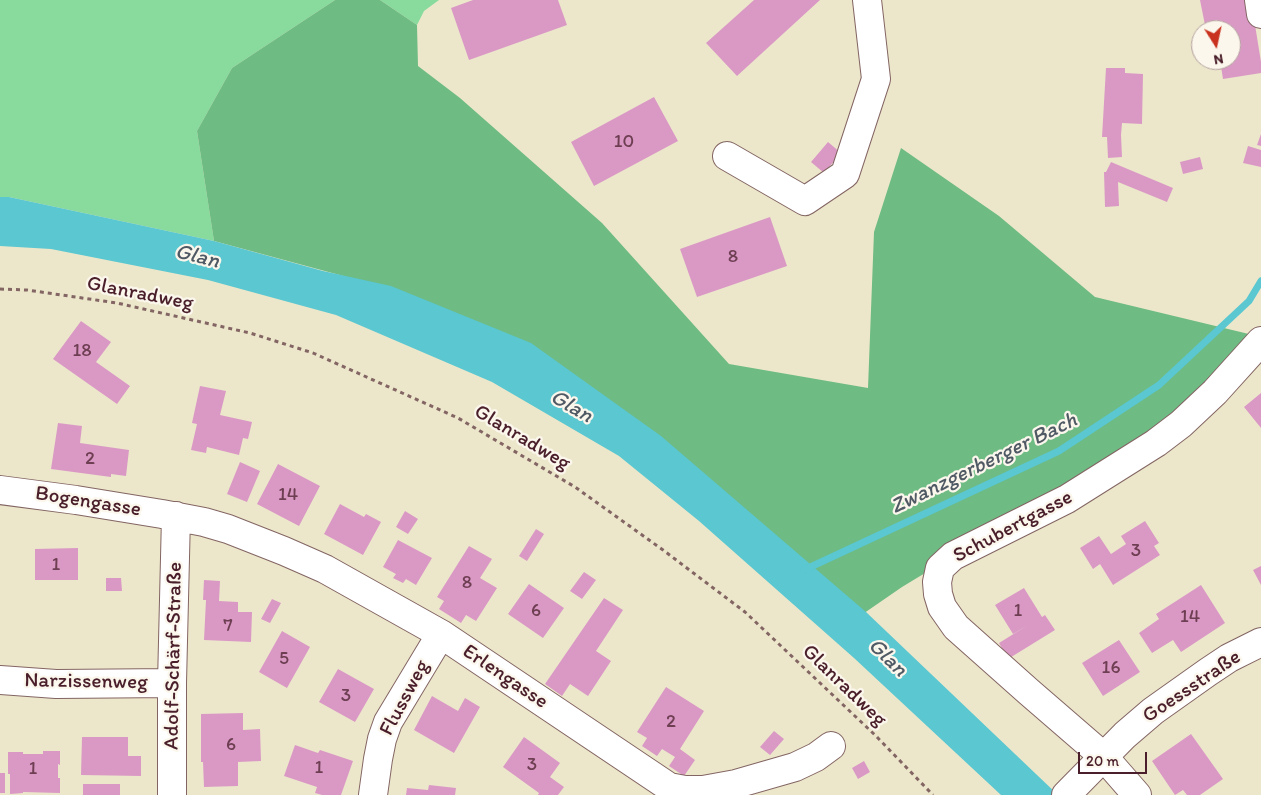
<!DOCTYPE html>
<html>
<head>
<meta charset="utf-8">
<style>
	body { margin:0 }
	#map { position:relative; width:1261px; height:795px; overflow:hidden; background:#ece7cb; font-family:Itim,sans-serif }
	canvas { display:block }
	.north { position:absolute; left:1191px; top:20px; width:50px; height:50px; box-sizing:border-box; background:#fbf7ec; border:1px solid #b4a19f; border-radius:50%; rotate:170deg; font-size:14px; font-weight:700; line-height:20px; text-align:center; color:#4a1f2b }
	.north::after { content:''; display:block; margin:auto; width:18px; height:22px; background:#c8321e; clip-path:polygon(50% 0,100% 100%,50% 72%,0 100%) }
	.scale { position:absolute; left:1078px; top:752px; width:69px; height:22px; box-sizing:border-box; border:2px solid #4a1f2b; border-top:0; padding-left:6px; font-size:15px; line-height:18px; white-space:nowrap; color:#4a1f2b; -webkit-text-stroke:4px #fbf7ec; paint-order:stroke }
</style>
</head>
<body>
<div id="map">
<canvas width="1261" height="795"></canvas>
<div class="north">N</div>
<div class="scale">20 m</div>
</div>
<script>
const ctx = document.querySelector('canvas').getContext('2d');
ctx.lineJoin = 'round';
function fill(path, color) { ctx.fillStyle = color; ctx.fill(path, 'evenodd'); }
const toPath = rows => new Path2D(rows.map(r => 'M' + r).join(''));
function trace(path, color, width, dash) { ctx.strokeStyle = color; ctx.lineWidth = width; ctx.lineCap = dash ? 'butt' : 'round'; ctx.setLineDash(dash || []); ctx.stroke(path); }
function write(font, color, halo, rows, align = 'center') {
  ctx.font = font + ' Itim,sans-serif'; ctx.lineWidth = 4.5; ctx.setLineDash([]); ctx.textBaseline = 'middle'; ctx.strokeStyle = halo; ctx.fillStyle = color; for (const [text, x, y, turn = 0] of rows) {
    ctx.save(); ctx.translate(x, y); ctx.rotate((+turn || 0) * Math.PI / 180); ctx.textAlign = isNaN(turn) ? turn : align; if (halo) ctx.strokeText(text, 0, 0); ctx.fillText(text, 0, 0); ctx.restore();
  }
}
fill(toPath([
	[0,0,335,0,232,68,197,131,214,241,9,197,0,197],
	[380,0,439,0,424,11,417,25]
]), '#88db9d');
fill(toPath([
	[335,0,380,0,417,25,418,66,460,98,602,223,729,364,868,388,874,232,901,148,999,216,1095,297,1253,335,1161,430,902,587,857,618,723,507,347,277,214,241,197,131,232,68]
]), '#6ebb84');
fill(toPath([
	[0,197,9,197,214,241,323,271,391,286,531,343,661,436,866,612,1058,795,1001,795,854,658,699,521,619,456,492,382,336,315,208,280,51,249,0,246]
]), '#5ac7d1');
trace(toPath([
	[804,570,1059,451,1159,385,1249,301,1261,281]
]), '#5ac7d1', 7);
fill(toPath([
	[473,0,558,0,567,25,469,60,451,8],
	[754,0,820,0,737,76,706,43],
	[1200,0,1251,0,1261,62,1261,73,1223,79,1220,60,1231,60,1231,30,1206,30],
	[1201,32,1201,62,1200,62,1195,33],
	[1106,68,1125,68,1125,73,1143,74,1142,124,1122,123,1121,135,1122,157,1108,158,1107,137,1102,137],
	[654,97,678,141,594,186,571,142],
	[1261,134,1261,146,1257,145],
	[828,142,841,153,824,173,811,162],
	[1248,146,1261,150,1261,167,1243,163],
	[1200,157,1203,169,1183,174,1180,162],
	[1111,162,1173,188,1167,202,1118,182,1119,206,1105,207,1104,172,1106,172],
	[770,217,787,266,697,297,680,249],
	[81,321,111,342,96,362,130,386,117,404,53,359],
	[200,386,226,391,220,415,252,422,248,439,243,438,239,455,207,447,206,453,191,450,197,424,192,423],
	[1261,393,1261,428,1244,407],
	[58,423,82,426,80,443,129,450,126,476,111,474,111,477,51,469],
	[240,462,260,471,247,502,227,494],
	[278,464,320,486,299,526,257,504],
	[340,504,364,517,366,514,381,522,363,555,324,534],
	[405,511,418,519,408,534,396,527],
	[1145,521,1159,543,1154,546,1160,555,1113,585,1100,564,1093,569,1080,548,1099,536,1111,554,1126,544,1121,536],
	[536,529,544,534,527,561,519,556],
	[398,540,432,558,416,585,406,579,403,583,393,578,396,574,383,567],
	[469,546,492,559,480,578,497,588,476,621,466,615,461,623,439,609,444,601,437,597],
	[78,548,78,580,35,580,35,549],
	[1261,566,1261,585,1253,570],
	[584,572,596,580,582,599,570,591],
	[106,578,121,578,122,591,106,591],
	[204,580,220,581,219,601,238,602,238,612,252,612,251,642,204,640,206,600,203,600],
	[529,584,564,608,543,638,508,614],
	[1201,585,1225,623,1181,652,1173,640,1152,653,1139,633,1159,619,1156,614],
	[1024,588,1042,617,1045,615,1055,630,1008,659,999,643,1028,625,1013,634,995,605],
	[604,598,623,610,596,651,611,661,588,696,570,684,562,696,545,684],
	[272,599,281,603,270,623,261,619],
	[282,631,310,647,287,688,259,672],
	[1119,640,1140,672,1103,696,1082,663],
	[338,669,374,689,355,722,319,702],
	[666,687,704,711,680,749,695,760,684,776,669,766,675,757,662,749,657,756,642,746,647,738,637,732],
	[432,696,458,711,465,698,480,707,454,753,414,730],
	[243,713,243,730,260,729,261,761,238,762,238,786,204,787,203,762,201,762,201,714],
	[774,731,784,739,770,755,760,747],
	[1191,734,1223,779,1200,795,1187,795,1183,790,1175,795,1152,761],
	[82,737,128,737,128,756,141,756,141,776,81,775],
	[524,737,560,763,550,777,564,787,558,795,538,795,539,793,503,767],
	[295,745,318,753,320,750,353,761,341,795,322,795,315,793,317,787,284,776],
	[43,751,60,751,60,765,58,764,58,778,60,778,60,793,23,792,23,793,10,794,10,774,8,774,8,752,23,752,23,754,43,754],
	[864,761,870,772,858,779,852,768],
	[0,773,5,773,5,793,0,793],
	[83,784,120,784,120,795,83,795],
	[429,785,456,788,455,795,406,795,407,788,428,790]
]), '#da99c5');
const minor = toPath([
	[1259,0,1261,14],
	[727,156,805,201,845,174,876,79,867,0],
	[0,490,76,500,162,514,204,522,228,529,284,551,325,569,441,634,669,787,685,790,703,790,736,784,795,767,816,757,831,746],
	[0,680,56,684,172,683],
	[172,795,172,683,176,516],
	[373,795,378,759,382,739,388,722,441,634],
	[1066,795,1125,735,1153,711,1208,672,1229,658,1261,642],
	[1137,795,1103,756,1029,692,956,627,942,607,938,594,937,582,940,568,953,556,1067,499,1156,443,1181,424,1215,392,1261,341]
]);
trace(minor, '#836563', 30);
trace(toPath([
	[0,289,27,290,117,303,250,333,313,353,458,418,575,487,663,550,745,612,875,735,933,795]
]), '#836563', 3, [4, 4]);
trace(minor, '#fff', 28);
write('19px', '#6e3e52', null, [
	["10",624,142],
	["8",733,257],
	["18",82,351],
	["2",90,459],
	["14",288,495],
	["3",1136,551],
	["1",56,565],
	["8",467,583],
	["6",536,611],
	["1",1018,611],
	["14",1190,617],
	["7",228,626],
	["5",284,659],
	["16",1111,668],
	["3",346,696],
	["2",671,722],
	["6",231,745],
	["3",532,765],
	["1",319,768],
	["1",33,769]
]);
write('21px', '#4a1f2b', '#fbf7ec', [
	["Glanradweg",140,294,11],
	["Glanradweg",522,438,31],
	["Bogengasse",88,502,9],
	["Schubertgasse",1013,527,-28],
	["Adolf-Schärf-Straße",174,656,-89],
	["Erlengasse",505,677,34],
	["Narzissenweg",86,682,1],
	["Glanradweg",844,686,44],
	["Goessstraße",1192,687,-34],
	["Flussweg",405,698,-62]
]);
write('italic 22px', '#505a65', '#fbf7ec', [
	["Glan",197,257,14],
	["Glan",571,407,30],
	["Zwanzgerberger Bach",984,464,-26],
	["Glan",887,658,44]
]);
</script>
</body>
</html>
